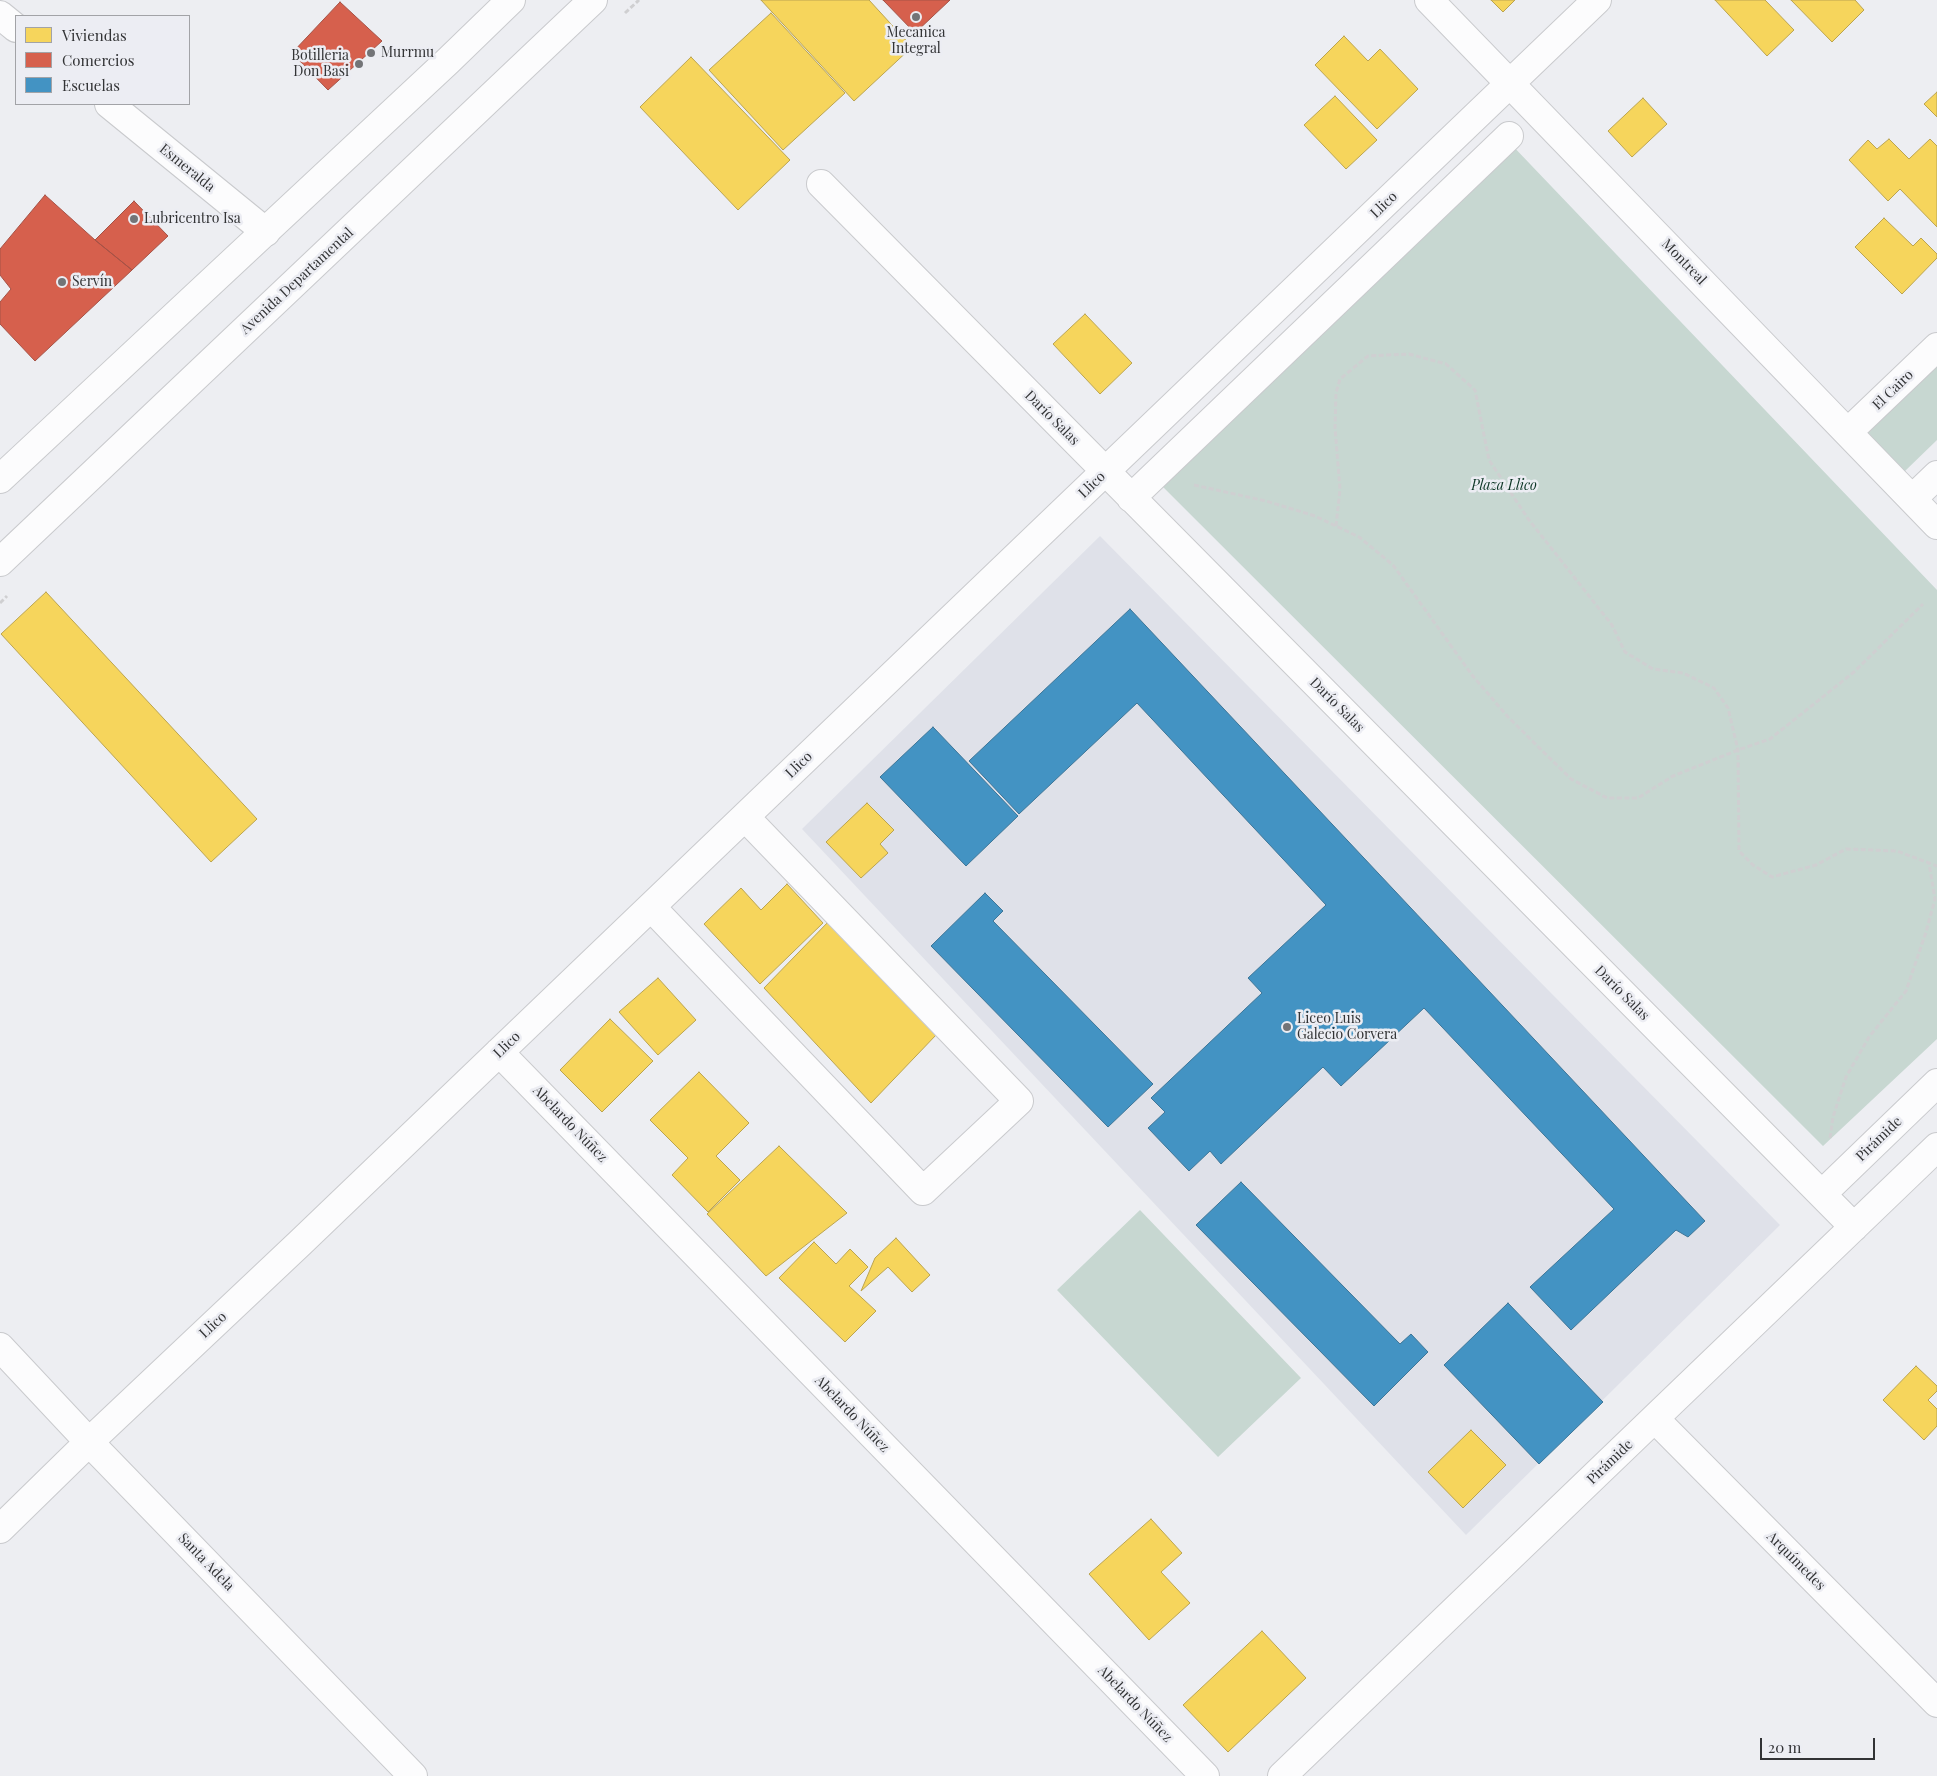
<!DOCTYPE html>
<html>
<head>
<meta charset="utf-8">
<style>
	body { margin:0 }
	#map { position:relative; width:1937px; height:1776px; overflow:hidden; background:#edeef2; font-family:"Playfair Display",serif }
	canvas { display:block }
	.legend { position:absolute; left:15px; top:15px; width:175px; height:90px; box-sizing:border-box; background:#ecedf3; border:1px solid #a2a3a7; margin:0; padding:6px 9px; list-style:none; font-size:15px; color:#323335 }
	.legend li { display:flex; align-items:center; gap:10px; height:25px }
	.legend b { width:25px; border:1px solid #a2a3a7 }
	.scale { position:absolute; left:1760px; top:1738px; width:115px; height:22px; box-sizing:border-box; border:2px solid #323335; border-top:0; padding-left:6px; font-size:15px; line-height:18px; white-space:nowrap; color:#323335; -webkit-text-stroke:4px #ecedf3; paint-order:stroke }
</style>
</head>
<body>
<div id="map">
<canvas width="1937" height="1776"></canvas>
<ul class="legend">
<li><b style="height:14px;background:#f6d55c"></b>Viviendas</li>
<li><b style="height:14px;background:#d6604d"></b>Comercios</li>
<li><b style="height:14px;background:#4393c3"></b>Escuelas</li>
</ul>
<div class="scale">20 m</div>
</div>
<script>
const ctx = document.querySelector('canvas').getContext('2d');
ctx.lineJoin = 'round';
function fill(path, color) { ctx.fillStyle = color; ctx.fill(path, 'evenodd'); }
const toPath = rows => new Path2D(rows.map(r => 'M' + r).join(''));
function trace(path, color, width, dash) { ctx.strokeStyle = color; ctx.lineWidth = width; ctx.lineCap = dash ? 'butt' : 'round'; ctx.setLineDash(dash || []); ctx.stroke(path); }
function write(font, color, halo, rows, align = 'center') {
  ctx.font = font + ' "Playfair Display",serif'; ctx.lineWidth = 5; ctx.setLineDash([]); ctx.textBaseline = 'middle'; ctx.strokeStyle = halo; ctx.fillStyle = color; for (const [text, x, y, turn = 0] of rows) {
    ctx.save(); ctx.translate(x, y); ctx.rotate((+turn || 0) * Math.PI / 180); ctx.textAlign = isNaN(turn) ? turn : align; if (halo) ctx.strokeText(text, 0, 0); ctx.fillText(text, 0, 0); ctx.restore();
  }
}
fill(toPath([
	[1100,536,1780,1225,1466,1535,802,829]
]), '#dfe1e9');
fill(toPath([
	[1509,142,1937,590,1937,1039,1823,1146,1158,482],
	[1937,362,1937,440,1904,472,1864,431],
	[1140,1210,1301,1378,1218,1457,1057,1290]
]), '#c7d7d1');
const homes = toPath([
	[761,0,869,0,912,47,854,101,761,0],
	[1491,0,1515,0,1503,12,1491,0],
	[1715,0,1765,0,1794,30,1767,56,1715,0],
	[1791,0,1855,0,1864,10,1832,42,1791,0],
	[771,13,845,93,783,150,709,70,771,13],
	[1344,36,1368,61,1380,49,1418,89,1377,129,1315,65,1344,36],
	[691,57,790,160,738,210,640,107,691,57],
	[1937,92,1937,117,1924,104,1937,92],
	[1335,96,1377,140,1346,169,1304,125,1335,96],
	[1643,98,1667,124,1632,157,1608,131,1643,98],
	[1889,139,1909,159,1930,139,1937,146,1937,227,1900,189,1888,201,1849,160,1868,140,1877,149,1889,139],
	[1884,218,1913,246,1921,238,1937,254,1937,258,1902,294,1855,247,1884,218],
	[1085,314,1132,363,1100,394,1053,344,1085,314],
	[46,592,257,819,211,862,1,634,46,592],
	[867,803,894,830,880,844,888,853,861,878,826,842,867,803],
	[787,884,823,923,760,984,704,924,741,888,761,910,787,884],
	[831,919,937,1034,871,1103,764,988,831,919],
	[658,978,696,1020,658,1055,619,1012,658,978],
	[610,1019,653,1061,602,1112,560,1070,610,1019],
	[699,1072,749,1123,716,1156,740,1180,708,1212,672,1175,688,1158,650,1120,699,1072],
	[779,1146,847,1213,766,1276,707,1214,779,1146],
	[896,1238,930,1275,912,1292,888,1267,861,1291,875,1258,896,1238],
	[814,1242,836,1264,850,1249,868,1267,849,1286,876,1311,845,1342,779,1278,814,1242],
	[1916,1366,1937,1386,1937,1391,1928,1400,1937,1409,1937,1426,1924,1440,1883,1400,1916,1366],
	[1471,1430,1506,1465,1463,1508,1428,1472,1471,1430],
	[1151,1519,1182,1553,1161,1572,1190,1603,1149,1640,1089,1574,1151,1519],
	[1262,1631,1306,1678,1228,1752,1183,1705,1262,1631]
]);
fill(homes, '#f6d55c');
trace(homes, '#bba450', 1);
const shops = toPath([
	[883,0,950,0,915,33,883,0],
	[340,2,382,41,328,90,292,53,340,2],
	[45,195,95,240,132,270,35,361,0,324,0,302,11,289,0,275,0,249,45,195],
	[134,201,168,236,132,270,95,240,134,201]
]);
fill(shops, '#d6604d');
trace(shops, '#a55246', 1);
const schools = toPath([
	[1130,609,1705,1221,1688,1237,1676,1230,1571,1330,1530,1287,1614,1209,1424,1008,1341,1086,1323,1067,1221,1164,1210,1151,1189,1171,1148,1128,1165,1112,1151,1098,1262,993,1248,978,1326,905,1137,703,1019,814,969,761,1130,609],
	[933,727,1018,816,966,866,880,777,933,727],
	[985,893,1003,911,993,921,1153,1084,1108,1127,931,946,985,893],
	[1241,1182,1400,1344,1411,1334,1428,1352,1374,1406,1196,1225,1241,1182],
	[1508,1303,1603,1402,1539,1464,1444,1365,1508,1303]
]);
fill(schools, '#4393c3');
trace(schools, '#3e7698', 1);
const minor = toPath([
	[1429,0,1937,525],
	[0,15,16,28],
	[109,104,266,232],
	[821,184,1854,1227],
	[1848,432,1937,347],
	[1131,498,1509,136],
	[1912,499,1937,475],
	[651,907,923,1191,1019,1101,745,817],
	[499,1052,1205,1776],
	[1822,1194,1937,1083],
	[0,1347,89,1442,413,1776],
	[1655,1419,1937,1703],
	[0,1529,89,1442,300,1243,1597,0],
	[1282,1776,1937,1147]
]);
const major = toPath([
	[0,479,448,61,511,0],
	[0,562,593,0]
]);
trace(minor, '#c9cacd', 30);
trace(major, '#c9cacd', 30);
trace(toPath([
	[625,13,639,0],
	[1194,485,1266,501,1315,516,1359,537,1393,565,1472,675,1508,717,1571,779,1607,798,1638,798,1673,776,1738,750,1770,739,1854,672,1923,604],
	[1336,526,1340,489,1335,428,1336,393,1340,379,1368,356,1409,354,1446,364,1475,390,1489,460,1529,520,1612,625,1625,652,1653,669,1683,673,1714,688,1728,708,1738,750,1739,851,1753,865,1772,877,1816,865,1846,849,1897,851,1937,866],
	[0,603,7,596],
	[1830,1138,1833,1117,1846,1077,1869,1037,1906,991,1926,932,1935,899,1929,863]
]), '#cfcfd1', 3, [5, 2.5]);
trace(minor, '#fcfcfd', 28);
trace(major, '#fcfcfd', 28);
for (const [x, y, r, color] of [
	[916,17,5,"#737477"],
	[371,53,5,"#737477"],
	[359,64,5,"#737477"],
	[134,219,5,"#737477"],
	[62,282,5,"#737477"],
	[1287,1027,5,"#737477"]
]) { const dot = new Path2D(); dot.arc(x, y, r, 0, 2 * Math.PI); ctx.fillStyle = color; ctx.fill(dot); trace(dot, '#ecedf3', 2); }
write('14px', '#323335', '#ecedf3', [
	["Mecanica",916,33,"center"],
	["Integral",916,49,"center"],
	["Murrmu",381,53],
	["Botilleria",349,56,"right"],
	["Don Basi",349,72,"right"],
	["Lubricentro Isa",144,219],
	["Servín",72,282],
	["Liceo Luis",1297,1019],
	["Galecio Corvera",1297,1035]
], 'left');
write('14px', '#323335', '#ecedf3', [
	["Esmeralda",187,168,39],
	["Llico",1384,205,-44],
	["Montreal",1684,262,46],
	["Avenida Departamental",297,281,-43],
	["El Cairo",1893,390,-44],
	["Darío Salas",1052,418,45],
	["Llico",1092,485,-44],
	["Darío Salas",1337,705,45],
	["Llico",799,765,-44],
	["Darío Salas",1622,993,45],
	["Llico",507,1045,-44],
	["Abelardo Núñez",570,1124,46],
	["Pirámide",1879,1139,-44],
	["Llico",213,1325,-43],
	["Abelardo Núñez",852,1414,46],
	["Pirámide",1610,1462,-44],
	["Arquímedes",1796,1561,45],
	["Santa Adela",206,1562,46],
	["Abelardo Núñez",1135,1704,46]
]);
write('italic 14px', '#0d3626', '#ecedf3', [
	["Plaza Llico",1504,486]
]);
</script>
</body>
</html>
